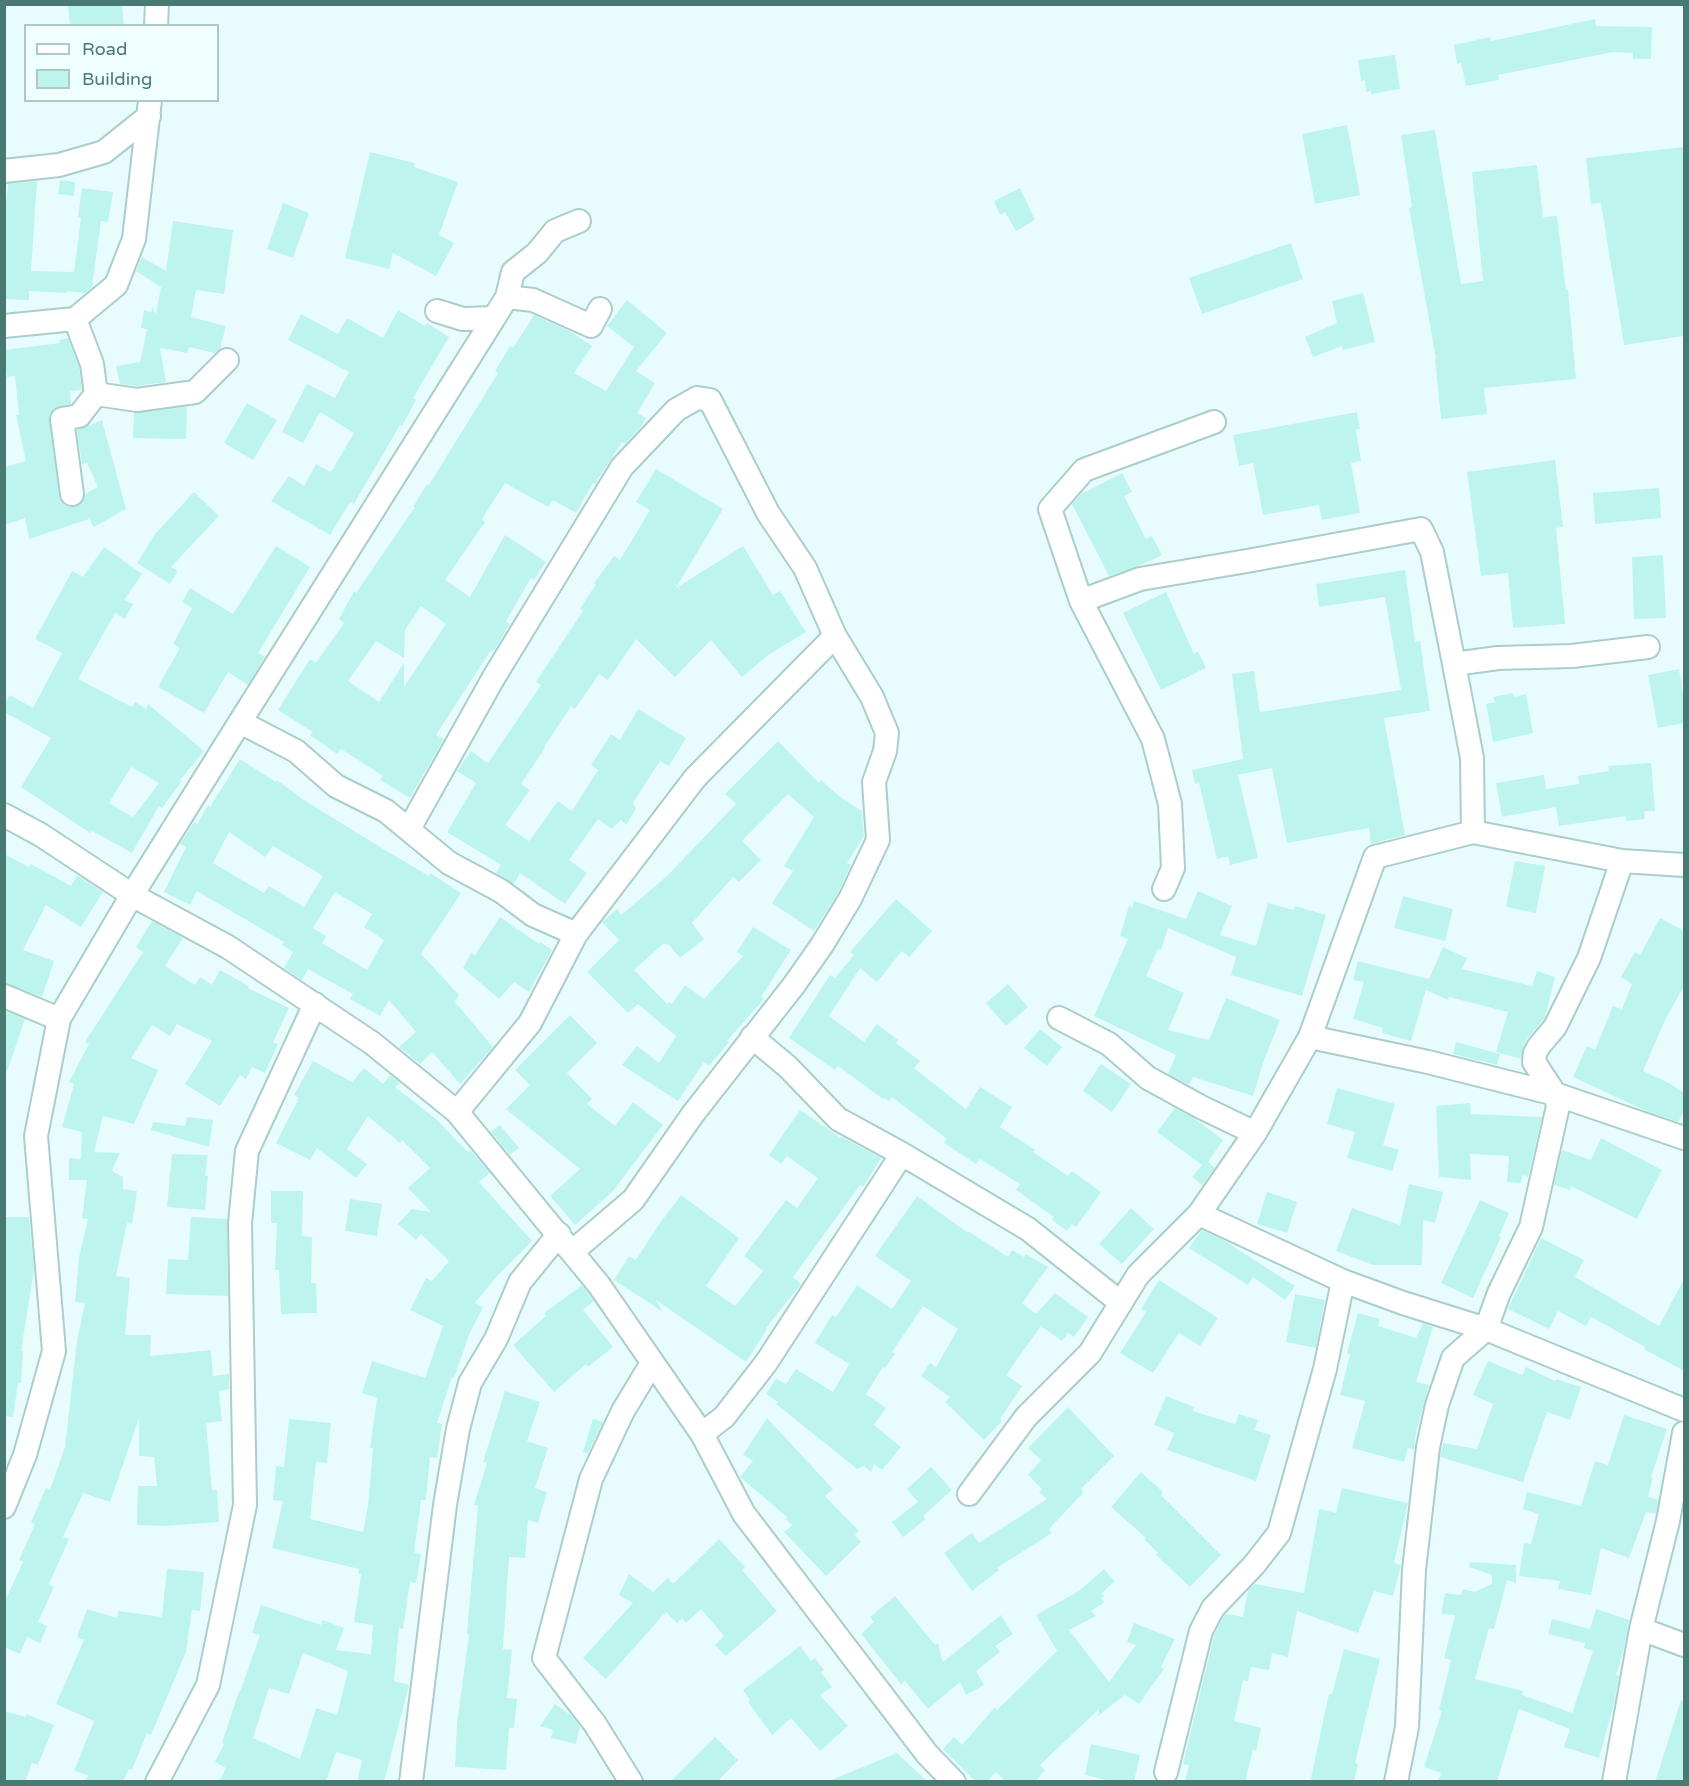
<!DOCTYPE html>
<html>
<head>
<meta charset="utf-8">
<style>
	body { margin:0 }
	#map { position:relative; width:1689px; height:1786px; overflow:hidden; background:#e8fcfe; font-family:"Varela Round",sans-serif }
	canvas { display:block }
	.frame { position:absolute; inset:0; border:6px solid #497a72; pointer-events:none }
	.legend { position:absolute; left:24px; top:24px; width:195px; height:78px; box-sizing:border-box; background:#effeff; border:2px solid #adc9c7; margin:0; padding:8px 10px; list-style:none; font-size:18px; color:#497a72 }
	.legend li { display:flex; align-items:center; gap:12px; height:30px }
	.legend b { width:30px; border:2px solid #adc9c7 }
</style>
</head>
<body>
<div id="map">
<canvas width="1689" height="1786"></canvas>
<div class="frame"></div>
<ul class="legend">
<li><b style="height:8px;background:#fff"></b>Road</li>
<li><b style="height:16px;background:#bdf5ee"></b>Building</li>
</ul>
</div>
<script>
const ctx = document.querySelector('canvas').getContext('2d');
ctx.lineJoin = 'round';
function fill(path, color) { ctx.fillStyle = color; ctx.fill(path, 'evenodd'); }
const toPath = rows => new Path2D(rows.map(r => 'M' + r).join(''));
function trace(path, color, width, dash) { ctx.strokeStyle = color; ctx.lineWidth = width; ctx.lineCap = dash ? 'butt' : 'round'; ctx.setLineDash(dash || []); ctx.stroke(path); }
fill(toPath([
	[122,4,124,26,70,26,68,5],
	[1595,19,1596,26,1652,27,1651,59,1633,59,1633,53,1613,52,1498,75,1499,80,1466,86,1461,63,1457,64,1454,45,1490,37,1491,41],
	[1395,55,1400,89,1371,94,1371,91,1366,92,1365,80,1361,81,1358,60],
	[1347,125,1360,195,1315,204,1302,134],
	[1435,130,1461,284,1483,281,1472,172,1537,165,1543,217,1557,216,1566,290,1568,290,1576,379,1484,388,1487,414,1441,419,1435,359,1436,359,1409,208,1412,207,1401,135],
	[1683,147,1684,336,1624,345,1601,203,1591,204,1586,158],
	[370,152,415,163,414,167,458,182,439,235,454,243,436,276,393,253,389,269,345,258],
	[60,180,75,182,74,196,58,194],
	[37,181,31,271,74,272,81,218,78,217,82,188,113,192,108,222,101,221,92,287,85,293,67,291,67,293,29,291,29,300,4,299,4,222,8,184],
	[1020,188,1035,220,1016,231,1005,212,1000,215,994,201],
	[283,203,309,213,293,258,267,249],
	[173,221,233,230,224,294,196,290,191,317,226,326,220,349,215,353,189,347,187,353,160,348,166,382,137,386,120,384,116,366,140,362,147,329,141,328,144,310,151,312,153,306,154,312,156,313,161,287,136,271,142,257,166,271],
	[1291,243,1303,279,1202,314,1189,278],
	[1363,293,1375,342,1343,350,1342,346,1313,357,1305,337,1337,323,1332,301],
	[627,300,667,333,636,371,655,383,637,413,646,418,640,428,625,444,622,442,595,484,593,483,576,513,553,500,548,507,505,483,482,519,485,522,445,580,470,597,505,535,546,562,534,580,531,578,506,621,510,624,493,652,491,650,436,735,444,739,410,798,380,780,383,776,341,749,337,754,310,735,313,732,278,710,310,659,316,663,344,623,339,619,354,591,356,593,415,507,413,507,427,484,429,485,498,373,495,371,510,346,513,348,534,315,571,332,592,346,574,373,606,391,634,347,607,326],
	[421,606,446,624,404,687,404,663,379,702,348,681,376,641,404,658,405,630],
	[398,310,425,326,427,323,449,337,413,398,416,400,402,426,400,425,354,504,350,502,330,535,271,501,289,476,304,486,316,464,331,472,354,433,320,412,303,443,282,432,307,384,335,398,349,372,288,340,301,314,338,334,347,318,383,338],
	[68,338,79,367,82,390,70,391,71,404,54,408,49,415,59,496,61,502,66,506,74,507,81,504,85,494,98,487,87,463,82,464,77,430,102,420,126,509,94,527,89,519,29,539,25,518,4,525,4,467,26,461,16,415,19,415,15,376,7,377,4,350,60,343,59,340],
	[247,403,277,420,253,460,224,443],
	[187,407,186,439,133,438,134,413],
	[1357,412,1360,429,1356,430,1361,461,1351,463,1360,513,1322,520,1319,505,1263,515,1253,463,1239,466,1233,435],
	[1555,460,1563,527,1556,528,1565,624,1513,628,1508,573,1481,576,1467,472],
	[656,469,723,509,676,588,743,546,773,595,780,591,806,632,768,655,742,677,711,640,675,677,636,639,608,680,599,674,575,709,571,706,544,747,545,748,521,784,530,790,505,825,529,841,558,801,572,811,598,770,591,765,611,734,620,740,638,709,686,738,669,766,660,761,633,803,636,809,626,825,621,820,612,829,598,819,569,860,587,873,565,904,520,873,514,884,496,873,501,865,447,832,476,783,457,771,471,751,488,763,541,685,536,682,583,611,580,609,596,584,594,583,614,556,620,560,650,510,636,502],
	[1122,473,1132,492,1124,496,1146,539,1152,536,1162,555,1141,565,1109,576,1072,504,1081,494],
	[1659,488,1661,518,1595,524,1593,493],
	[194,492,219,516,171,567,178,571,170,584,137,563,155,534],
	[276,546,310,567,258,653,265,657,248,685,228,672,204,713,158,687,180,648,173,644,192,608,182,602,190,588,233,614],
	[104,547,142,574,124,600,133,604,125,619,115,613,78,679,132,707,135,702,146,709,148,704,204,751,180,780,182,781,162,808,159,806,132,853,92,831,90,833,21,787,51,738,4,712,4,705,10,695,33,708,62,653,35,639,72,571,83,577],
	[131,767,159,783,133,817,109,803],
	[1663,555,1666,618,1634,619,1632,557],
	[1405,570,1415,642,1420,641,1430,711,1384,718,1405,835,1371,844,1369,828,1287,843,1272,768,1238,775,1258,858,1230,865,1228,856,1217,859,1199,783,1195,784,1192,770,1243,759,1232,674,1254,671,1260,712,1401,690,1385,597,1319,607,1316,584],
	[1166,592,1194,654,1198,651,1206,668,1161,690,1123,613],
	[1679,669,1684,700,1684,723,1658,728,1648,675],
	[1513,693,1514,697,1526,694,1533,733,1493,742,1486,704,1495,702,1493,697],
	[778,741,819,783,821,780,839,796,862,811,864,836,847,863,851,865,838,893,814,931,772,903,793,871,784,866,814,817,788,794,742,841,761,860,739,882,733,877,692,923,704,939,680,958,668,944,667,945,664,943,634,970,667,1004,669,1002,672,1004,685,985,704,999,743,956,737,952,753,927,791,950,761,997,764,999,727,1041,729,1042,709,1066,704,1062,678,1101,622,1065,637,1046,659,1063,676,1036,638,1004,628,1013,587,972,619,940,602,922,617,909,621,915,666,877,736,804,725,794],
	[240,759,276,782,277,780,304,800,380,847,429,876,430,873,461,893,421,954,459,995,455,1002,493,1047,460,1084,432,1052,420,1064,399,1047,416,1032,389,1000,380,1016,350,999,353,994,308,969,302,980,284,968,293,952,282,945,284,942,197,891,190,905,164,892,186,847,180,844,194,822,197,824,208,805,210,807],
	[229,832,265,857,273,846,323,876,304,907,269,886,264,893,213,863],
	[335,892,372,914,364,927,384,940,367,970,322,943,326,936,313,928],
	[1651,763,1655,811,1644,811,1645,819,1626,821,1626,816,1559,826,1556,807,1502,817,1496,783,1544,775,1546,789,1579,784,1578,776,1609,771,1608,766],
	[4,854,29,867,31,864,71,886,77,875,103,892,81,927,46,905,23,950,54,961,42,997,4,983],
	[1515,861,1545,866,1536,913,1506,907],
	[1198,891,1232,906,1220,935,1256,946,1268,903,1293,910,1295,906,1326,915,1302,996,1231,975,1236,957,1168,928,1161,950,1158,949,1146,976,1184,993,1168,1030,1209,1040,1226,998,1280,1020,1263,1063,1253,1096,1193,1077,1189,1085,1168,1074,1176,1055,1094,1016,1128,939,1120,936,1129,906,1132,907,1134,901,1186,919],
	[1403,896,1453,909,1445,941,1394,928],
	[896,899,932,931,909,957,902,951,877,982,860,968,829,1016,864,1042,877,1024,898,1040,896,1043,920,1061,914,1068,966,1109,980,1087,1012,1107,1000,1127,1035,1150,1033,1152,1068,1176,1072,1171,1101,1192,1076,1227,1072,1224,1067,1231,1052,1220,1054,1217,1016,1190,1020,1184,980,1159,976,1164,944,1143,947,1139,892,1097,889,1101,884,1098,883,1099,838,1066,835,1070,789,1038,830,975,835,978,854,955,850,952],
	[500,917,539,944,540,942,552,950,529,992,514,982,499,999,463,968,471,953,475,955],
	[1660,918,1684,931,1684,986,1665,1020,1643,1071,1669,1083,1684,1093,1684,1111,1678,1122,1646,1111,1573,1077,1587,1046,1595,1050,1613,1006,1622,1009,1632,984,1621,977,1635,952,1640,955],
	[152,921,183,938,165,966,195,985,200,977,212,985,220,970,249,986,248,988,289,1008,273,1042,278,1044,265,1073,252,1067,246,1079,240,1075,220,1106,185,1084,212,1041,177,1024,170,1036,152,1025,131,1058,158,1070,134,1124,103,1116,94,1152,120,1153,112,1171,123,1177,123,1189,137,1191,132,1224,127,1223,116,1276,130,1278,125,1335,151,1335,150,1356,211,1350,213,1376,229,1374,229,1389,219,1391,222,1421,206,1423,212,1490,217,1490,219,1522,163,1526,137,1525,138,1486,157,1486,154,1457,139,1456,139,1418,110,1502,83,1493,63,1537,69,1539,49,1584,54,1587,38,1622,47,1626,40,1643,27,1637,20,1654,4,1647,4,1603,23,1562,19,1560,35,1524,31,1522,46,1488,50,1490,65,1447,77,1341,85,1303,75,1302,79,1257,88,1219,82,1218,87,1180,69,1180,69,1158,81,1159,82,1132,62,1127,74,1084,69,1082,89,1044,85,1042,143,952,136,947],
	[1443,947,1467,958,1462,969,1532,986,1537,971,1555,977,1545,1018,1527,1039,1523,1047,1521,1059,1496,1052,1508,1012,1449,997,1448,1000,1426,990,1411,1041,1382,1033,1383,1028,1353,1019,1364,982,1353,980,1358,961,1429,979],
	[1008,984,1028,1007,1006,1026,986,1003],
	[4,1011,25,1019,7,1072,4,1071],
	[570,1015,597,1043,567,1073,592,1099,587,1104,615,1126,633,1102,663,1125,613,1191,575,1225,550,1196,580,1169,506,1109,530,1085,515,1070],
	[1040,1029,1062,1047,1047,1066,1024,1048],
	[1456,1042,1500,1054,1497,1065,1453,1054],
	[313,1061,352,1082,364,1068,383,1084,390,1075,400,1083,395,1087,436,1119,468,1152,470,1150,490,1173,479,1182,532,1241,498,1275,475,1303,483,1307,469,1335,454,1378,452,1377,437,1423,442,1424,437,1458,430,1457,426,1500,421,1500,414,1553,421,1554,416,1583,410,1582,403,1629,399,1628,394,1681,409,1685,384,1782,357,1782,362,1760,336,1752,326,1782,219,1782,226,1768,215,1762,224,1744,222,1743,239,1691,240,1692,260,1635,252,1633,261,1605,321,1625,323,1620,344,1628,336,1650,371,1654,373,1625,354,1622,361,1574,358,1574,359,1569,272,1548,283,1501,273,1500,276,1466,284,1467,289,1419,331,1423,327,1463,316,1462,310,1519,363,1532,368,1506,373,1448,370,1448,377,1398,362,1393,372,1361,425,1378,443,1326,410,1310,426,1278,432,1281,449,1261,421,1234,416,1240,398,1224,412,1209,431,1212,408,1188,430,1168,402,1140,400,1143,368,1116,347,1149,367,1164,356,1178,317,1148,310,1160,276,1143,299,1098,294,1095],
	[303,1653,348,1671,337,1715,316,1708,300,1759,253,1738,269,1688,289,1694],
	[1101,1064,1131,1084,1112,1112,1083,1091],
	[1337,1088,1395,1104,1383,1145,1399,1150,1392,1171,1347,1158,1355,1132,1327,1124],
	[1470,1103,1471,1114,1542,1117,1528,1177,1522,1175,1521,1183,1507,1182,1509,1156,1470,1154,1471,1180,1439,1177,1436,1106],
	[1175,1108,1194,1118,1223,1140,1208,1162,1215,1168,1202,1185,1192,1177,1202,1165,1157,1132],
	[800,1110,841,1138,842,1137,881,1158,863,1187,860,1185,793,1277,801,1284,766,1328,767,1329,746,1362,656,1300,663,1312,614,1280,629,1256,636,1260,660,1223,681,1195,739,1238,706,1286,735,1306,763,1271,744,1256,786,1200,797,1208,818,1178,787,1156,781,1164,769,1155],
	[187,1117,213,1120,209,1147,151,1130,153,1122,185,1126],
	[500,1125,519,1148,510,1155,491,1132],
	[1601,1138,1662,1170,1637,1219,1571,1186,1570,1190,1554,1185,1562,1150,1591,1160],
	[172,1154,208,1155,205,1176,208,1176,205,1210,167,1207],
	[1409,1184,1443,1192,1435,1223,1423,1220,1422,1265,1373,1265,1336,1251,1352,1208,1400,1225],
	[271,1191,303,1191,302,1236,312,1237,311,1283,316,1283,317,1313,281,1314,279,1270,275,1270,277,1223,271,1223],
	[1267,1192,1297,1202,1287,1233,1257,1224],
	[917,1196,967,1232,968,1231,1008,1257,1012,1250,1024,1257,1026,1254,1048,1267,1022,1303,1036,1314,1055,1293,1088,1317,1074,1337,1068,1333,1062,1341,1041,1326,1006,1375,1022,1386,1000,1419,1002,1421,984,1440,945,1402,950,1397,921,1376,930,1363,936,1367,958,1329,923,1306,892,1352,895,1354,885,1368,883,1367,866,1394,886,1408,874,1425,901,1447,882,1470,874,1464,871,1472,864,1466,857,1469,776,1404,778,1402,766,1394,776,1378,786,1384,796,1369,833,1392,849,1364,815,1343,832,1315,836,1317,857,1285,892,1309,911,1281,875,1256],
	[350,1199,382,1204,377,1236,345,1231],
	[1480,1200,1509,1213,1499,1236,1501,1237,1473,1298,1441,1283],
	[1131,1208,1154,1229,1122,1264,1099,1244],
	[4,1217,29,1217,34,1270,21,1351,23,1351,21,1383,18,1383,13,1417,4,1416],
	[191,1217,227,1219,228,1296,166,1294,168,1259,188,1260],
	[1202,1230,1223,1240,1295,1286,1285,1300,1253,1277,1248,1285,1189,1248],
	[1541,1238,1584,1260,1575,1277,1659,1326,1684,1279,1684,1371,1644,1349,1645,1347,1591,1317,1586,1326,1558,1311,1549,1329,1508,1309],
	[1159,1280,1218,1318,1200,1346,1179,1333,1153,1373,1120,1353,1146,1312,1141,1309],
	[582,1285,594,1301,583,1310,613,1347,588,1367,586,1364,554,1392,513,1345,546,1316,544,1313],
	[1295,1294,1325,1300,1316,1348,1286,1342],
	[1358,1313,1380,1319,1378,1326,1416,1338,1423,1323,1433,1327,1416,1382,1429,1385,1416,1432,1414,1450,1408,1448,1404,1462,1352,1448,1365,1401,1340,1395,1350,1354,1347,1353],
	[1488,1361,1522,1375,1526,1367,1555,1381,1556,1379,1581,1387,1570,1420,1547,1412,1523,1482,1440,1457,1443,1443,1477,1449,1493,1404,1473,1395],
	[505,1391,540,1402,527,1441,548,1448,535,1488,547,1492,538,1523,528,1520,525,1558,509,1557,503,1649,512,1650,507,1698,517,1699,514,1728,509,1728,506,1770,455,1767,457,1724,469,1634,467,1634,478,1506,474,1505,487,1463,483,1462],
	[1166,1396,1194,1407,1193,1411,1235,1424,1239,1414,1258,1420,1255,1430,1271,1435,1256,1481,1167,1450,1174,1433,1154,1425],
	[1068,1407,1114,1456,1081,1489,1084,1492,1049,1529,1052,1533,997,1568,999,1570,972,1591,944,1553,972,1533,979,1543,1047,1499,1039,1492,1042,1489,1028,1475,1041,1460,1028,1448],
	[1624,1415,1667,1429,1651,1477,1653,1478,1648,1497,1658,1499,1656,1514,1646,1512,1629,1558,1601,1548,1591,1595,1558,1589,1560,1581,1519,1576,1524,1543,1531,1544,1539,1514,1523,1509,1527,1492,1581,1506,1595,1461,1608,1465],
	[767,1418,833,1489,825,1496,859,1531,855,1535,861,1542,826,1576,784,1532,792,1525,786,1519,787,1517,740,1477,753,1461,743,1455],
	[593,1419,603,1422,588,1453,583,1452],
	[931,1467,952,1490,923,1516,926,1519,903,1537,892,1522,918,1502,907,1489],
	[1141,1472,1163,1492,1161,1495,1221,1555,1190,1587,1156,1555,1158,1553,1144,1539,1146,1538,1111,1507],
	[1342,1488,1408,1503,1394,1563,1401,1565,1393,1596,1374,1591,1358,1633,1297,1611,1288,1657,1272,1653,1269,1670,1251,1667,1248,1681,1243,1680,1234,1721,1261,1728,1256,1751,1253,1750,1245,1782,1185,1782,1189,1765,1183,1764,1214,1636,1224,1616,1226,1614,1243,1617,1248,1590,1255,1584,1304,1593,1319,1509,1336,1513],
	[719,1539,745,1567,742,1570,777,1611,726,1656,715,1645,724,1636,701,1609,686,1623,682,1618,677,1623,666,1612,606,1679,583,1658,633,1603,619,1595,629,1574,653,1592,668,1578,673,1584],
	[1470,1562,1516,1565,1516,1583,1507,1580,1494,1629,1489,1628,1475,1679,1523,1691,1522,1695,1572,1713,1593,1651,1584,1648,1585,1643,1548,1634,1552,1619,1590,1629,1596,1609,1629,1620,1623,1653,1616,1675,1619,1676,1614,1704,1599,1758,1564,1747,1570,1729,1519,1709,1497,1782,1438,1782,1441,1773,1424,1767,1442,1711,1439,1710,1451,1660,1444,1658,1455,1615,1441,1614,1445,1593,1461,1595,1463,1589,1474,1592,1492,1584,1492,1575,1469,1567],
	[167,1569,204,1572,200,1611,192,1610,186,1652,151,1735,147,1733,132,1770,129,1769,123,1782,85,1782,88,1775,74,1771,94,1721,56,1704,84,1640,77,1637,87,1609,117,1618,118,1611,162,1617],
	[1104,1569,1115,1581,1101,1594,1105,1595,1101,1599,1105,1602,1091,1611,1096,1616,1069,1630,1109,1682,1136,1645,1127,1642,1134,1623,1175,1639,1161,1667,1164,1669,1139,1704,1125,1695,1098,1716,1099,1709,1040,1765,1045,1770,1035,1782,1006,1782,996,1772,987,1782,976,1782,943,1749,954,1737,962,1745,995,1707,997,1710,1057,1651,1036,1615,1079,1591],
	[895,1596,935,1645,938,1643,943,1662,1001,1615,1013,1634,995,1646,1000,1652,976,1671,984,1685,966,1695,960,1682,928,1709,905,1681,901,1684,861,1634,874,1622,870,1617],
	[800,1646,811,1661,815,1658,824,1670,821,1672,832,1687,820,1695,848,1726,820,1751,791,1718,772,1735,748,1702,750,1700,743,1690],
	[1344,1649,1380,1659,1355,1763,1358,1764,1354,1782,1310,1782,1329,1694,1332,1694],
	[1681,1700,1684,1701,1684,1782,1655,1782],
	[555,1704,572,1716,580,1727,576,1744,551,1738,553,1730,540,1726],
	[4,1711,26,1717,26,1714,54,1725,38,1765,32,1763,25,1782,4,1782],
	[715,1737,738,1760,717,1782,670,1782],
	[1091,1744,1140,1755,1134,1782,1115,1782,1085,1775],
	[897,1753,928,1782,829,1782,829,1781]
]), '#bdf5ee');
const minor = toPath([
	[156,26,157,4],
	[4,171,59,165,104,152,149,116],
	[507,297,513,272,537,253,555,231,579,221],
	[437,311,463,319,494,318,507,297,533,300,591,326,600,309],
	[494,318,240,722,296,751,336,786,386,811,449,863,501,891,533,915,576,934],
	[4,326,75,319,116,285,134,239,150,100],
	[96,394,137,400,195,392,227,360],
	[72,494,62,419,79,416,96,394,92,364,75,319],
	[1081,601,1140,579,1247,561,1421,529,1432,552,1454,664],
	[1648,647,1572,656,1498,658,1454,664,1472,758,1473,832,1622,861,1684,865],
	[4,815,41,835,132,895,228,947,372,1043,457,1112,599,1285,702,1434,744,1514,927,1754,954,1782],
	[409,829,494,677,622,467,676,410,697,398,710,400,768,513,805,568,835,636,872,697,887,733,885,751,874,782,878,840,850,899,822,945,794,985,693,1114,633,1200,573,1251],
	[1164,889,1173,868,1170,804,1153,739,1081,601,1050,509,1084,470,1214,422],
	[4,996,59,1019],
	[1059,1018,1109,1044,1148,1078,1201,1107,1255,1133],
	[752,1037,788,1067,838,1119,902,1154,1028,1229,1121,1303],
	[1310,1037,1428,1062,1555,1094,1684,1138],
	[457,1112,530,1023,576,934,695,778,835,636],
	[1199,1214,1343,1281,1403,1303,1486,1329,1684,1410],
	[702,1434,724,1417,766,1363,902,1154],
	[969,1494,1026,1417,1090,1353,1138,1275,1199,1214,1255,1133,1310,1037,1375,857,1473,832],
	[4,1507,25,1455,54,1351,36,1136,59,1019,132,895,240,722],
	[1641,1629,1684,1645],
	[1166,1772,1201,1631,1213,1608,1254,1565,1279,1533,1325,1369,1343,1281],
	[157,1782,208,1685,245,1505,240,1223,247,1151,315,1004],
	[411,1782,445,1505,458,1429,470,1383,496,1339,520,1282,559,1234],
	[631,1782,595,1724,544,1658,591,1479,623,1411,652,1363],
	[1396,1782,1407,1727,1414,1570,1428,1447,1437,1405,1453,1358,1486,1329,1499,1293,1531,1227,1558,1106,1555,1094,1534,1062,1535,1053,1539,1046,1555,1027,1589,958,1622,861],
	[1614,1782,1641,1629,1668,1521,1684,1433]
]);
trace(minor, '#a9cecb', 26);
trace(minor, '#fff', 22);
</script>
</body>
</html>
